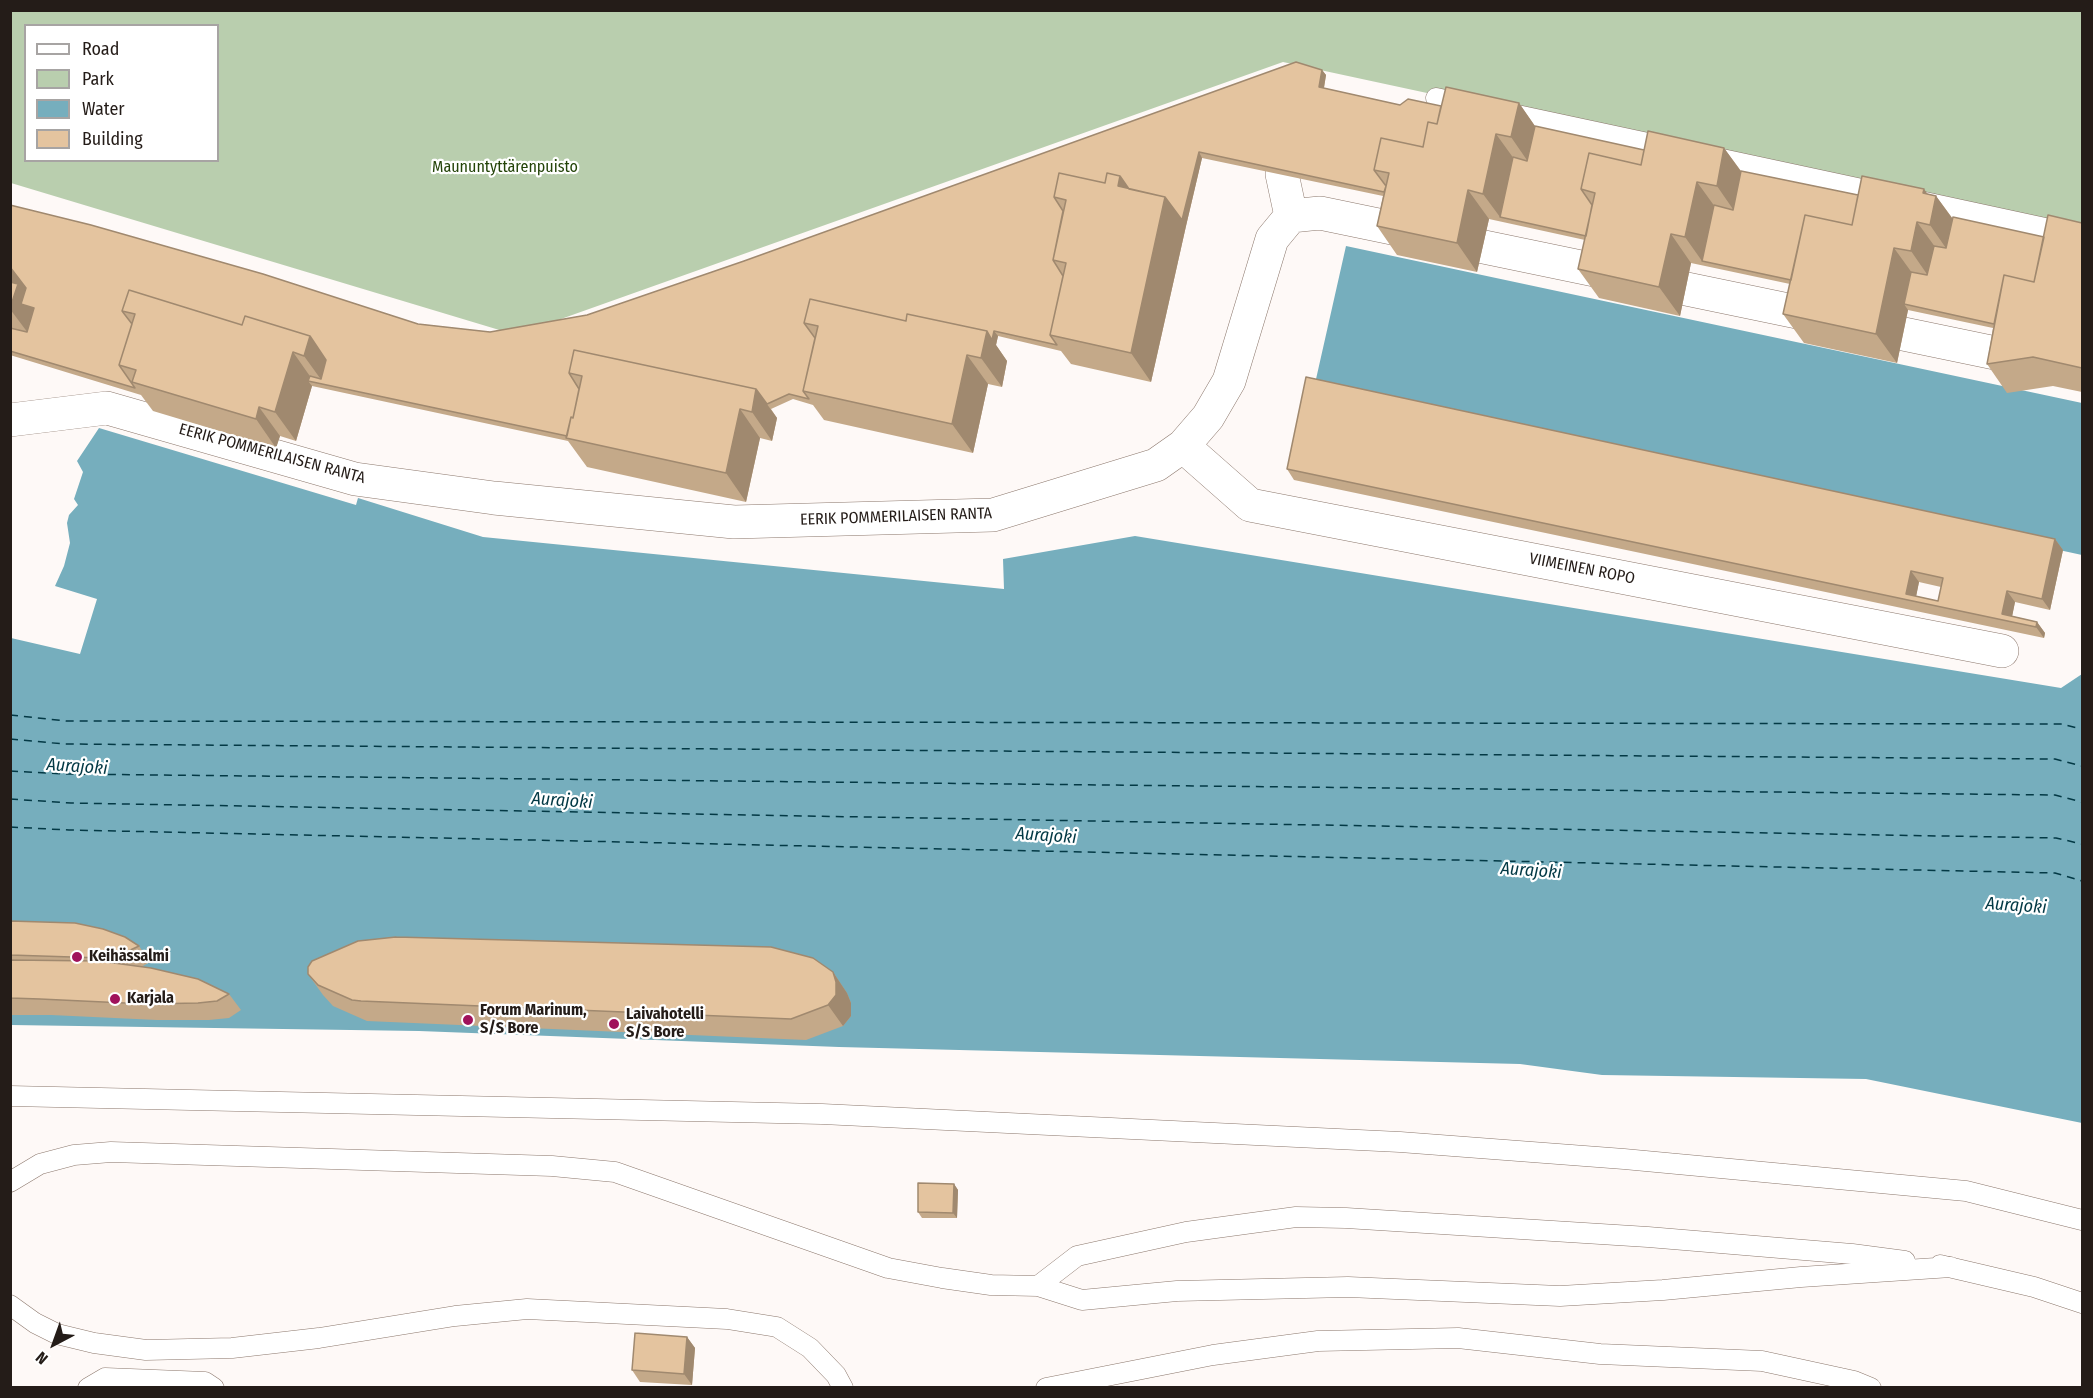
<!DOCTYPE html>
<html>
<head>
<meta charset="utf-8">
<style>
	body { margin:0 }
	#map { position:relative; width:2093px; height:1398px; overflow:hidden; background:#fef9f7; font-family:"Fira Sans Condensed",sans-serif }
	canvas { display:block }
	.frame { position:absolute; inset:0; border:12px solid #241c18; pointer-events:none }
	.legend { position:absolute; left:24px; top:24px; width:195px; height:138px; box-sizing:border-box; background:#fff; border:2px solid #a7a4a3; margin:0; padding:8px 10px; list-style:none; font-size:18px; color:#241c18 }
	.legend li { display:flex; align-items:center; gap:12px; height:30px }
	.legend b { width:30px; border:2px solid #a7a4a3 }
	.north { position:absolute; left:24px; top:1314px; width:60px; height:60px; -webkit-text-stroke:4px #fff; paint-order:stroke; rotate:221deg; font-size:16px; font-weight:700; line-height:24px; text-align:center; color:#241c18 }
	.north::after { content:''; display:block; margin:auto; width:21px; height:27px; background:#241c18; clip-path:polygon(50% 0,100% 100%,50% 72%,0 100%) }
</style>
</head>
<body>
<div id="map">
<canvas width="2093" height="1398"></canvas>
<div class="frame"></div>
<ul class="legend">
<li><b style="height:8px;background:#fff"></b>Road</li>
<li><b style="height:16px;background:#b9ceae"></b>Park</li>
<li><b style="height:16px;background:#76aebd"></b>Water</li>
<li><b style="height:16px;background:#e4c49f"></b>Building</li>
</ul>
<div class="north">N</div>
</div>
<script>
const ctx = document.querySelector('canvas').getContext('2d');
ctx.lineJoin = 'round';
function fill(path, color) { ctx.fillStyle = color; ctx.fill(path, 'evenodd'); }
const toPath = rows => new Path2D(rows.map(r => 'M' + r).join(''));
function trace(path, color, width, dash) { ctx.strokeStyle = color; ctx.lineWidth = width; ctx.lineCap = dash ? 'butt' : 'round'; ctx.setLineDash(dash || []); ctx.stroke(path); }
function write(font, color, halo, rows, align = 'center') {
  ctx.font = font + ' "Fira Sans Condensed",sans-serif'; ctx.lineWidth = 4.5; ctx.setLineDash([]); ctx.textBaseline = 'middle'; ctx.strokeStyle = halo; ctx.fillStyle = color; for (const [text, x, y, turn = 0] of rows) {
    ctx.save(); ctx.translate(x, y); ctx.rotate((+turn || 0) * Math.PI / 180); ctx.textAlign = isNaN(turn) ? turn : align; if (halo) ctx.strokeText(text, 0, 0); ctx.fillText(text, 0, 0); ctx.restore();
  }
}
fill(toPath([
	[10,11,2082,11,2082,234,1283,62,516,335,11,183],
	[26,26,218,26,218,160,26,160]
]), '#b9ceae');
fill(toPath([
	[1346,246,2082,403,2082,555,1314,388],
	[99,428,356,505,358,498,483,537,1004,589,1003,559,1135,536,2061,688,2082,674,2082,1123,1866,1079,1602,1075,1520,1064,839,1047,419,1031,11,1025,11,638,80,654,97,599,55,586,64,566,70,543,67,523,69,515,78,505,74,499,83,472,77,461]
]), '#76aebd');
trace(toPath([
	[10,715,66,721,2061,724,2082,729],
	[10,739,64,744,2055,759,2082,766],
	[10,771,64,774,2055,795,2082,802],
	[10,799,71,803,2056,838,2082,844],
	[10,827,69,830,2055,873,2082,881]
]), '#033945', 1.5, [8, 6]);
const lane = toPath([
	[1436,98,1468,105],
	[1503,112,1671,148],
	[1708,156,1885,194],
	[1920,201,2082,236],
	[10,1096,822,1114,1400,1142,1624,1159,1966,1191,2082,1220],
	[10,1182,40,1164,74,1155,111,1152,552,1166,615,1172,888,1268,942,1278,991,1285,1038,1286,1082,1300,1177,1291,1348,1287,1560,1296,1663,1290,1801,1277,1951,1267],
	[1940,1265,2034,1287,2082,1303],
	[1038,1286,1077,1256,1186,1232,1296,1217,1346,1218,1648,1237,1852,1254,1905,1261],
	[10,1305,35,1323,57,1334,94,1343,146,1350,232,1348,319,1338,455,1316,527,1309,727,1319,777,1327,810,1348,836,1375,843,1388],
	[88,1388,105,1378,205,1382,214,1388],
	[1046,1388,1213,1355,1318,1341,1458,1338,1600,1354,1762,1361,1854,1381,1871,1388]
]);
const street = toPath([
	[1282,174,1291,216],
	[10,420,107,408,355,479,494,498,734,522,993,515,1156,465,1183,446,1208,417,1229,381,1272,239,1291,216,1320,213,2082,371],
	[1183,446,1250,505,2002,651]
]);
trace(lane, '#8c786d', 21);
trace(street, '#8c786d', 34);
trace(lane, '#fff', 20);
trace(street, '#fff', 33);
fill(toPath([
	[1322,70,1326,75,1324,88,1400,105,1441,106,1519,103,1535,126,1644,150,1724,148,1741,171,1858,195,1928,194,1936,196,1953,219,2044,237,2082,223,2082,392,2053,386,2007,393,1987,364,1993,328,1908,310,1897,363,1804,343,1783,314,1790,284,1691,263,1680,316,1599,298,1578,269,1585,240,1489,219,1477,272,1397,255,1377,226,1383,196,1202,158,1186,226,1151,382,1071,364,1061,351,998,336,996,345,1007,361,1002,387,988,384,973,453,824,420,813,405,793,399,771,409,777,418,772,441,760,438,746,502,587,467,568,441,312,386,296,441,280,436,276,448,153,411,141,395,10,355,10,205,418,324,490,332,587,315],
	[1287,469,2055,539,2063,550,2050,610,2015,602,2012,616,2037,622,2045,633,2044,638,1294,480],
	[1919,582,1941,587,1938,601,1916,596],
	[10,921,139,946,150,962,141,967,229,994,241,1010,229,1018,209,1020,157,1020,51,1015,10,1015],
	[833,972,847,993,851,1003,851,1016,843,1026,806,1040,367,1021,333,1006,323,995,308,974],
	[954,1184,958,1190,957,1218,922,1218,918,1212],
	[687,1337,695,1348,692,1385,640,1382,632,1370]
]), '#c4a989');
fill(toPath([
	[1322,70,1326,75,1323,93,1319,87],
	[1519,103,1539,132,1531,166,1511,137],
	[1496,134,1517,163,1500,217,1483,194],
	[1724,148,1745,177,1737,215,1717,186],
	[1199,152,1202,158,1186,226,1151,382,1131,353,1165,197],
	[1120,176,1140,205,1118,186],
	[1697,182,1718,211,1702,261,1685,237],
	[1924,189,1935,204,1936,196,1957,225,1950,254,1930,225,1923,193],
	[1468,190,1489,219,1477,272,1457,243],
	[1917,222,1938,251,1931,280,1911,251],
	[1671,234,1691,263,1680,316,1659,287],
	[1894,248,1915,277,1904,304,1908,310,1897,363,1876,334],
	[10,267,30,294,38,313,31,337,10,309],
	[987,331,994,331,998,336,996,345,1007,361,1002,387,981,358],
	[310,336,330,365,325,385,304,356],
	[293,352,314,382,308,381,312,386,296,441,275,412],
	[967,355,988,384,973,453,952,424],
	[756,389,777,418,772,441,752,412],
	[259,407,280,436,276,448,256,419],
	[740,409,760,438,746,502,726,473],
	[2055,539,2063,550,2050,610,2042,599],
	[1911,571,1919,582,1915,602,1906,594],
	[2007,591,2015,602,2011,622,2002,614],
	[2037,622,2045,633,2044,638,2036,627],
	[833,972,847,993,851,1003,851,1016,843,1026,828,1005],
	[954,1184,958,1190,957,1218,953,1213],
	[687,1337,695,1348,692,1385,684,1374]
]), '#a0896f');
const building = toPath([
	[1296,62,1322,70,1319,87,1400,105,1408,99,1441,106,1437,124,1428,122,1423,147,1381,138,1374,170,1386,186,1384,192,1199,152,1182,220,1165,197,1129,189,1120,176,1107,173,1105,183,1059,173,1054,197,1063,211,1053,260,1063,276,1050,335,1057,345,994,331,992,340,987,331,907,314,906,321,810,299,804,323,815,338,803,391,809,399,789,394,767,404,756,389,574,350,569,373,579,389,573,418,571,417,567,436,308,381,310,376,321,379,326,360,310,336,245,316,242,325,129,290,122,311,132,324,119,365,135,388,10,351,10,328,27,332,34,308,21,304,26,288,10,267,10,205,91,225,263,274,418,324,490,332,587,315,744,261,1296,62],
	[1446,87,1519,103,1511,137,1496,134,1483,194,1468,190,1457,243,1377,226,1389,173,1374,170,1381,138,1423,147,1428,122,1437,124,1446,87],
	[1535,126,1644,150,1641,165,1589,153,1581,189,1592,205,1586,236,1500,217,1513,157,1527,161,1535,126],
	[1648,131,1724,148,1717,186,1697,182,1685,237,1671,234,1659,287,1578,269,1595,193,1581,189,1589,153,1641,165,1648,131],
	[1741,171,1858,195,1852,225,1805,215,1791,280,1702,261,1714,205,1733,210,1741,171],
	[1059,173,1105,183,1107,173,1120,176,1118,186,1165,197,1131,353,1050,335,1066,263,1053,260,1066,200,1054,197,1059,173],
	[1862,176,1924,189,1923,193,1936,196,1930,225,1917,222,1911,251,1894,248,1876,334,1783,314,1805,215,1852,225,1862,176],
	[2048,215,2082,223,2082,368,2033,357,1987,364,2004,275,2034,282,2048,215],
	[1953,217,2044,237,2034,282,2004,275,1994,324,1904,304,1911,272,1927,275,1934,246,1946,248,1953,217],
	[10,282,18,284,10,308,10,282],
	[129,290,242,325,245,316,310,336,304,356,293,352,275,412,259,407,256,419,132,382,136,370,119,365,135,314,122,311,129,290],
	[810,299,906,321,907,314,987,331,981,358,967,355,952,424,803,391,818,326,804,323,810,299],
	[574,350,756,389,752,412,740,409,726,473,566,438,571,417,573,418,582,376,569,373,574,350],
	[1306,377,2055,539,2042,599,2007,591,2002,614,2037,622,2036,627,1287,469,1306,377],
	[1911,571,1943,578,1938,601,1906,594,1911,571],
	[10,921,75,923,103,929,125,937,139,946,124,953,103,958,10,955,10,921],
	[396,937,771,947,813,958,833,972,836,982,836,995,828,1005,791,1019,361,1001,352,1000,318,985,308,974,308,967,312,961,358,941,396,937],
	[10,960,99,961,151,968,198,979,229,994,217,1001,198,1003,146,1004,40,999,10,998,10,960],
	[918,1183,954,1184,953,1213,918,1212,918,1183],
	[635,1333,687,1337,684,1374,632,1370,635,1333]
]);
fill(building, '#e4c49f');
trace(building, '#a0896f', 1.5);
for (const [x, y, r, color] of [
	[77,957,6,"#a0125b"],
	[115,999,6,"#a0125b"],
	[468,1020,6,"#a0125b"],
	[614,1024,6,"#a0125b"]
]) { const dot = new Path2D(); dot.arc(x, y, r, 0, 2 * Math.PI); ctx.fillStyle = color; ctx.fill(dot); trace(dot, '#fff', 2); }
write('16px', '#244409', '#fff', [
	["Maununtyttärenpuisto",505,168]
]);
write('16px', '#241c18', '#fff', [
	["EERIK POMMERILAISEN RANTA",272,454,15],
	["EERIK POMMERILAISEN RANTA",896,517,-2],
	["VIIMEINEN ROPO",1582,569,11]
]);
write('bold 16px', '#241c18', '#fff', [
	["Keihässalmi",89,957],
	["Karjala",127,999],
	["Forum Marinum,",480,1011],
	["S/S Bore",480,1029],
	["Laivahotelli",626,1015],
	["S/S Bore",626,1033]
], 'left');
write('italic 18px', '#033945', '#fff', [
	["Aurajoki",77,767,4],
	["Aurajoki",562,801,4],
	["Aurajoki",1046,836,4],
	["Aurajoki",1531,871,4],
	["Aurajoki",2016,906,4]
]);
</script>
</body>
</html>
